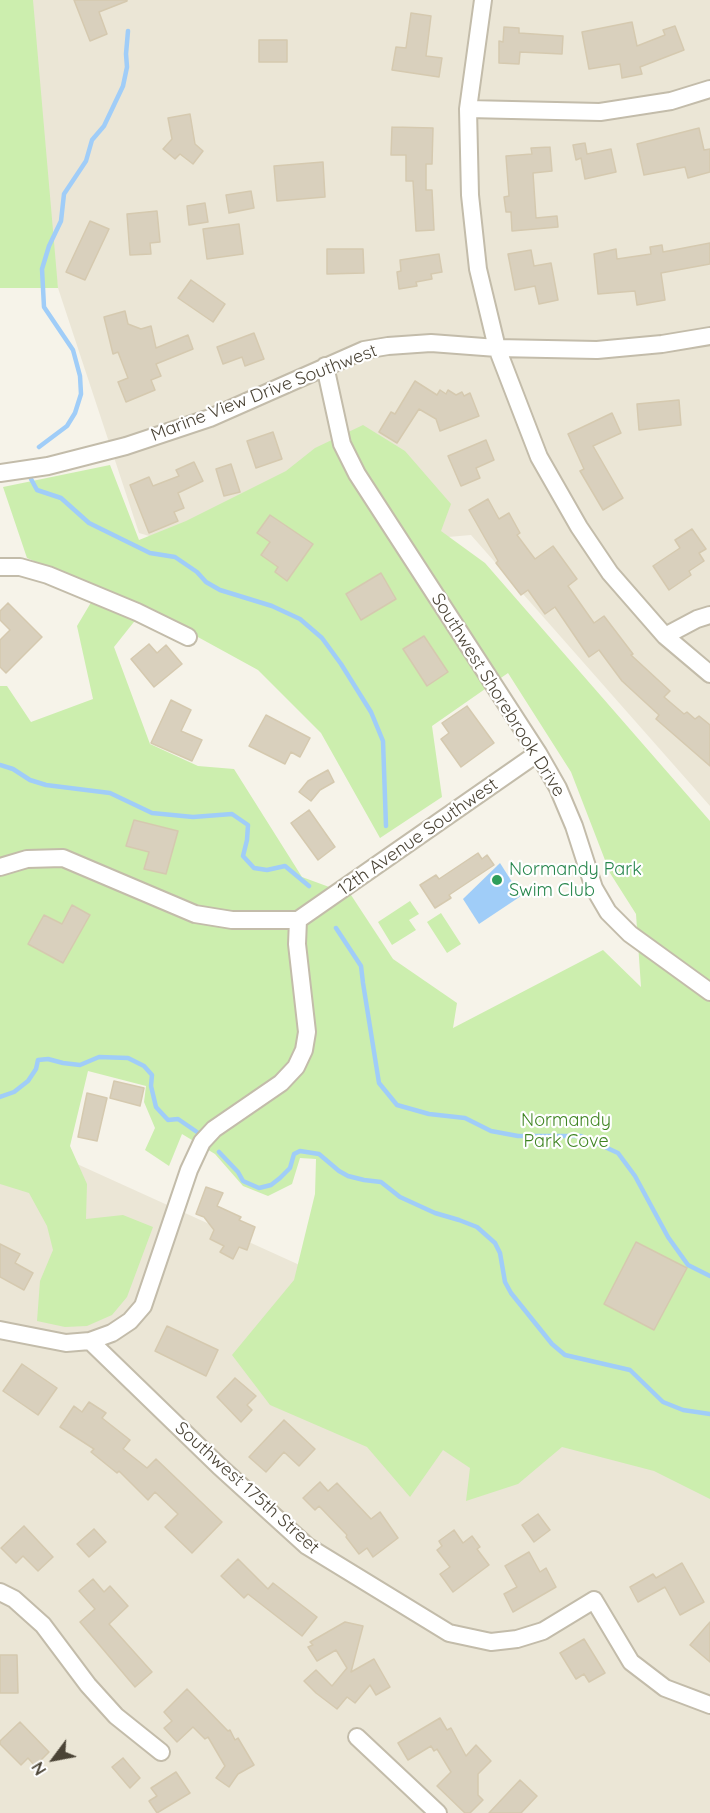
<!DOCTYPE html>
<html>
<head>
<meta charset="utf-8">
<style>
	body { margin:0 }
	#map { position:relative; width:710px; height:1813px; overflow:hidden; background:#f6f3e9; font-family:Quicksand,sans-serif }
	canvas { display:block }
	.north { position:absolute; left:24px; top:1729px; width:60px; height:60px; -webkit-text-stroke:4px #fff; paint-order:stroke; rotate:238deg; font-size:16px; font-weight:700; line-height:24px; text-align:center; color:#4b4436 }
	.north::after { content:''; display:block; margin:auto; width:21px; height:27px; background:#4b4436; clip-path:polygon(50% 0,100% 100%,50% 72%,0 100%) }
</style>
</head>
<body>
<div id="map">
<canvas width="710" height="1813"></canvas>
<div class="north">N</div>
</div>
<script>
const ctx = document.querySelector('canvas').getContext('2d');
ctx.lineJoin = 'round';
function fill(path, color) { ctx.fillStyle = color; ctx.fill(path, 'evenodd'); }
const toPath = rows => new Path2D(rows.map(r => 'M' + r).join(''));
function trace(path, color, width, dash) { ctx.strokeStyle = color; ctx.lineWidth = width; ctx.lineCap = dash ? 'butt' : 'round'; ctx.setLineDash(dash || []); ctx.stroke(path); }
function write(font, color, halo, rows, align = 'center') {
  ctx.font = font + ' Quicksand,sans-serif'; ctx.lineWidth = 4.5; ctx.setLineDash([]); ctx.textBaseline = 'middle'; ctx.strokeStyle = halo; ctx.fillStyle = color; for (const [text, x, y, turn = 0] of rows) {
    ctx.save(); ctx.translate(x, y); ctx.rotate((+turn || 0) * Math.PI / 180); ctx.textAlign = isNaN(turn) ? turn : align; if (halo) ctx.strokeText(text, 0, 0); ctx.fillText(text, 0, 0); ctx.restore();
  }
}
fill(toPath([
	[16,0,710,0,710,806,471,535,221,557,139,533,58,288],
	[0,1129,555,1381,710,1462,710,1813,0,1813]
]), '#ebe6d6');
fill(toPath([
	[0,0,33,0,58,288,0,288],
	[363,425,405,451,451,504,441,531,485,563,710,821,710,1499,654,1471,562,1447,518,1484,466,1501,470,1468,443,1450,410,1497,367,1447,270,1405,232,1355,294,1280,315,1194,316,1159,300,1158,292,1184,268,1196,243,1186,215,1154,182,1134,169,1166,145,1150,155,1128,144,1102,146,1086,88,1071,70,1146,87,1184,86,1219,123,1215,153,1227,127,1297,112,1315,87,1326,65,1327,37,1321,40,1281,53,1250,47,1226,29,1193,0,1184,0,686,7,686,31,722,93,699,77,626,99,589,27,558,3,487,110,465,139,540,186,521,286,471,315,448],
	[145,608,258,670,321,733,380,838,442,797,432,726,508,673,571,772,610,873,636,914,641,987,603,950,453,1028,457,1003,393,959,351,895,302,877,234,769,198,766,150,744,114,647],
	[410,901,419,914,409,920,416,930,392,945,378,922],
	[441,913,461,944,447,953,427,922]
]), '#cceeae');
fill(toPath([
	[500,863,521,896,479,924,463,899]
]), '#a0cdf8');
trace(toPath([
	[39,447,67,426,75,413,81,394,80,376,73,350,44,307,42,269,49,246,61,221,64,194,86,161,92,140,104,126,123,86,127,67,126,54,128,31],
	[31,479,37,490,61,498,89,523,150,553,175,557,197,572,206,582,220,590,272,606,300,619,322,638,341,664,371,712,383,741,386,826],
	[0,765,13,769,30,780,46,785,110,793,152,813,193,817,232,814,248,825,247,840,243,856,254,868,267,870,285,866,309,886],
	[336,928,361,966,363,983,379,1083,397,1105,429,1114,465,1118,491,1131,518,1136,581,1136,618,1153,635,1176,668,1237,688,1265,710,1276],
	[0,1097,14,1092,28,1081,36,1069,38,1060,48,1059,63,1063,80,1065,99,1057,128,1058,144,1066,152,1075,151,1086,156,1107,168,1120,178,1119,197,1132],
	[219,1152,238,1172,243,1181,259,1188,271,1185,280,1178,290,1168,294,1154,300,1151,319,1154,339,1171,348,1176,364,1180,381,1182,400,1197,435,1213,459,1220,477,1227,495,1243,500,1253,505,1282,511,1293,552,1344,565,1355,630,1370,663,1402,683,1410,710,1414]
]), '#a0cdf8', 4.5);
const building = toPath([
	[74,0,127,0,127,1,99,12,107,34,90,41,74,0],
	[411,13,431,16,426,56,442,58,439,77,392,70,396,47,406,48,411,13],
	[632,22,637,46,665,35,663,30,675,26,684,50,640,67,642,74,622,78,620,64,589,69,582,32,632,22],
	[504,27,519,28,519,33,563,36,562,54,520,52,519,64,499,63,499,41,503,42,504,27],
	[259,40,287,40,287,62,259,62,259,40],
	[190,114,195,144,203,151,193,164,180,154,175,159,163,149,172,139,168,118,190,114],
	[392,127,433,128,432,164,426,164,426,190,432,190,434,230,416,231,413,181,406,181,406,155,391,155,392,127],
	[699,128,704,150,710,149,710,172,688,178,685,167,644,175,637,144,699,128],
	[585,143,587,154,611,149,616,172,585,179,581,158,576,160,573,145,585,143],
	[550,147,552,171,533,173,536,218,557,216,558,227,512,231,511,212,506,212,504,197,509,196,506,156,532,154,531,148,550,147],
	[323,162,325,197,277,201,274,166,323,162],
	[251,191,254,208,229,213,226,195,251,191],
	[205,203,208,222,189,225,187,206,205,203],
	[157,211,160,242,150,243,151,254,130,255,127,214,157,211],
	[90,221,109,229,85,280,66,272,90,221],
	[239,224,243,254,207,259,203,229,239,224],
	[710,243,710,264,661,273,665,300,637,305,635,291,598,294,594,254,616,249,617,259,651,254,650,247,662,245,663,252,710,243],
	[327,249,363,249,364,273,327,274,327,249],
	[531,250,534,266,551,263,558,300,539,304,535,286,515,290,508,254,531,250],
	[439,254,442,272,431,274,432,279,416,282,417,286,399,289,397,272,401,271,400,260,439,254],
	[191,280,225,304,213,322,178,298,191,280],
	[125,311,128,324,141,329,151,326,156,348,188,335,193,349,156,364,161,376,151,380,155,390,126,402,118,382,128,378,118,352,113,354,104,317,125,311],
	[254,333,264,359,245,366,242,357,223,364,217,347,254,333],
	[415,381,437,395,440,390,446,394,448,390,456,395,462,392,464,396,470,393,479,416,440,431,436,419,419,409,397,443,379,432,391,412,395,414,415,381],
	[679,400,681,425,639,430,637,404,679,400],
	[612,413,621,433,593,446,623,498,603,510,580,471,584,469,568,434,612,413],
	[273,432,282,459,256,468,247,441,273,432],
	[486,440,494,460,476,468,480,478,461,486,448,456,486,440],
	[194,462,203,481,178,493,184,508,174,512,178,521,149,533,130,485,149,477,153,486,179,476,176,470,194,462],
	[231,464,240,492,224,496,216,469,231,464],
	[488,499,499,519,509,513,520,533,517,535,535,559,553,546,577,579,568,586,594,623,604,616,633,654,631,655,670,691,664,697,684,714,687,712,695,719,699,716,710,725,710,766,656,719,659,715,622,681,599,650,589,657,555,607,545,614,528,590,521,595,496,563,498,561,469,510,488,499],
	[270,515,313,544,287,581,275,572,278,567,261,555,270,542,257,533,270,515],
	[692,529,706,549,699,553,704,561,689,571,691,575,669,590,653,566,680,548,675,540,692,529],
	[381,573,396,599,361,620,346,594,381,573],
	[8,603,42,637,6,673,0,667,0,640,10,630,0,620,0,611,8,603],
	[424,636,448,672,427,686,403,649,424,636],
	[149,644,157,653,166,645,182,664,154,687,131,659,149,644],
	[171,700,191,710,181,731,202,740,192,761,151,743,171,700],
	[467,706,494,743,461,767,441,739,449,733,442,723,467,706],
	[266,715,310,738,300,757,291,752,285,764,249,746,266,715],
	[328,770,334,782,320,790,311,801,299,792,308,781,328,770],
	[309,810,335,847,318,860,291,823,309,810],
	[134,820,178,831,166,874,144,869,149,852,126,846,134,820],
	[478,853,482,859,487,855,494,865,449,895,451,898,435,908,420,885,436,875,439,879,478,853],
	[72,905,90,915,63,963,28,944,44,915,62,924,72,905],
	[114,1081,144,1088,140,1106,110,1098,114,1081],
	[87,1093,107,1098,97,1141,78,1137,87,1093],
	[206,1187,223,1193,217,1206,241,1217,239,1220,255,1227,247,1250,239,1247,233,1259,220,1252,224,1246,210,1239,214,1230,204,1217,196,1214,206,1187],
	[636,1242,687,1268,654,1330,604,1304,636,1242],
	[0,1244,20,1254,15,1263,33,1273,24,1290,0,1277,0,1244],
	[167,1326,218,1350,206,1376,155,1351,167,1326],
	[22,1364,57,1388,38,1415,3,1391,22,1364],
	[235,1378,256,1396,247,1405,252,1410,241,1422,217,1397,235,1378],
	[89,1402,106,1413,102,1418,130,1440,123,1449,147,1468,156,1459,222,1522,192,1553,165,1527,178,1514,155,1492,148,1500,119,1471,117,1473,91,1452,94,1449,60,1427,74,1406,82,1412,89,1402],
	[284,1420,315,1449,299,1466,284,1452,266,1472,249,1457,284,1420],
	[320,1482,328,1491,337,1483,371,1519,380,1512,398,1538,373,1557,367,1548,359,1554,346,1537,347,1535,319,1506,315,1510,303,1498,320,1482],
	[538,1514,550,1530,534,1542,522,1525,538,1514],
	[24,1526,53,1557,38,1571,23,1556,16,1563,1,1548,24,1526],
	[94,1529,106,1542,89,1557,77,1544,94,1529],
	[454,1530,463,1543,472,1536,480,1547,477,1549,489,1565,453,1592,440,1574,450,1567,437,1550,442,1546,439,1541,454,1530],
	[529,1552,540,1572,546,1568,556,1587,513,1612,504,1594,517,1587,505,1566,529,1552],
	[238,1559,268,1589,273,1583,317,1617,302,1636,248,1594,244,1598,221,1576,238,1559],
	[682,1563,704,1602,680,1615,665,1587,638,1602,630,1587,653,1574,656,1578,682,1563],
	[93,1579,104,1592,110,1586,128,1606,109,1624,152,1672,135,1687,80,1622,95,1609,79,1591,93,1579],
	[345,1622,363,1626,351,1672,374,1659,390,1687,376,1695,370,1685,355,1703,347,1697,337,1709,316,1693,304,1681,316,1670,332,1686,347,1668,336,1650,317,1661,308,1647,313,1645,310,1642,345,1622],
	[710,1622,710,1662,690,1645,710,1622],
	[584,1639,605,1673,589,1682,584,1674,576,1679,560,1653,584,1639],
	[0,1655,17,1655,18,1693,0,1693,0,1655],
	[187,1689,228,1731,230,1730,235,1740,238,1738,254,1765,238,1774,229,1787,216,1778,225,1766,208,1737,205,1739,193,1727,177,1742,164,1728,172,1721,164,1712,187,1689],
	[440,1718,447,1730,451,1728,466,1756,476,1745,491,1761,478,1774,478,1795,483,1800,470,1813,465,1813,437,1786,451,1772,437,1749,434,1751,431,1746,408,1760,398,1743,440,1718],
	[20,1722,49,1752,35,1766,28,1758,21,1765,0,1744,0,1741,20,1722],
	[123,1758,140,1778,130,1788,112,1767,123,1758],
	[176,1772,190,1793,157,1813,149,1801,157,1796,151,1788,176,1772],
	[520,1780,537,1796,521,1813,489,1813,520,1780]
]);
fill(building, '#d9d0bd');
trace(building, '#d5c9af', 1.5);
const minor = toPath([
	[483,0,468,109,470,195,478,269,497,348,539,457,579,527,610,573,665,636,710,674],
	[468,109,600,112,671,101,710,89],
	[325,366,342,444,357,474,538,753,558,788,574,826,594,888,608,912,630,934,710,992],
	[0,473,48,466,126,446,210,418,364,350,388,346,431,343,497,348,597,350,662,344,710,336],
	[0,567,20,567,48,575,137,612,188,637],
	[665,636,697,619,710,615],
	[0,867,27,859,63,858,195,914,232,920,298,920],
	[298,920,538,753],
	[0,1330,66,1343,90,1341,112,1333,130,1321,143,1306,189,1170,202,1142,214,1129,281,1083,296,1067,304,1050,307,1032,297,944,298,920],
	[90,1341,219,1466,307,1546,449,1633,491,1642,517,1639,543,1631,594,1600,631,1662,665,1688,710,1705],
	[0,1592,14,1599,43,1625,88,1685,116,1716,161,1752],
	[357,1737,438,1813]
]);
trace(minor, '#c3bcaa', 20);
trace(minor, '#fff', 16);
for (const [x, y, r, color] of [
	[497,880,6,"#2e9e5b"]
]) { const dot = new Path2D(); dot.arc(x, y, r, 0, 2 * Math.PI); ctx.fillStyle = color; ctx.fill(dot); trace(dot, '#fff', 2); }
write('18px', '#4b4436', '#fff', [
	["Marine View Drive Southwest",264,393,-21],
	["Southwest Shorebrook Drive",498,695,58],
	["12th Avenue Southwest",418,837,-35],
	["Southwest 175th Street",247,1488,42]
]);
write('18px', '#27864d', '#fff', [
	["Normandy Park",509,870],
	["Swim Club",509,891]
], 'left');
write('18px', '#3f8422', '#fff', [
	["Normandy",566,1121],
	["Park Cove",566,1142]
]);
</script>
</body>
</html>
